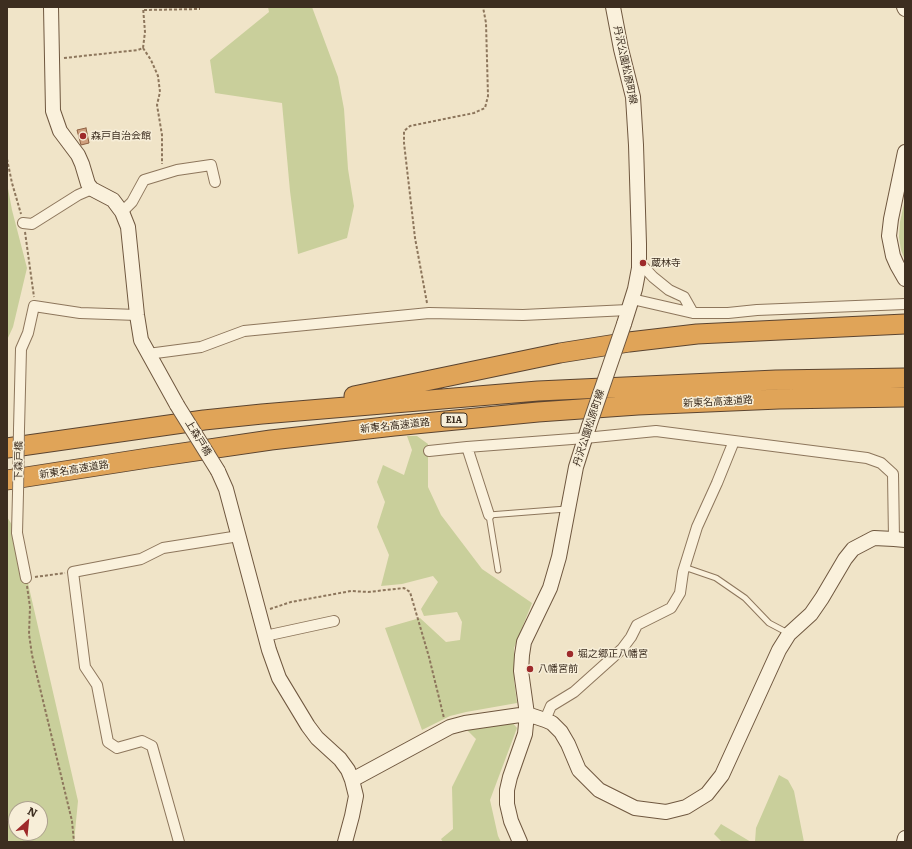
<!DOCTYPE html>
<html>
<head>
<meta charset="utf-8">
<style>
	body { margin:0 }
	#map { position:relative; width:912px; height:849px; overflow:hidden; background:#f0e4c8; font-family:Literata,serif }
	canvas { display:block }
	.frame { position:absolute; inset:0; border:8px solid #3d2e20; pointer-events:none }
	.north { position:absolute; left:8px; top:801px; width:40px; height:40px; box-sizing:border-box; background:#f7eed8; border:1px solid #ada18e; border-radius:50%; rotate:27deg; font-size:11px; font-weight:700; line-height:16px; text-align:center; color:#3d2e20 }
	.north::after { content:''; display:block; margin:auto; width:14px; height:18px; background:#9e2a2b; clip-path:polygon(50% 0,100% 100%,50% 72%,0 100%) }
</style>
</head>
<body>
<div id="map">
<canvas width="912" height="849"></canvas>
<div class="frame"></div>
<div class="north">N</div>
</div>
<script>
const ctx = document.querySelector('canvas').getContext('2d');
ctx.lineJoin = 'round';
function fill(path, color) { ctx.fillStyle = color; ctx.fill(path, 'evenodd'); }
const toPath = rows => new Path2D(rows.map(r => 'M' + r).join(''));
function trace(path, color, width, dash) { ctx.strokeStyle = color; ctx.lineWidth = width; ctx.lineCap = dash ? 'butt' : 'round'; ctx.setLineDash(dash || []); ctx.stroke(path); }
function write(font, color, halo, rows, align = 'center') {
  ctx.font = font + ' Literata,"Noto Sans JP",serif'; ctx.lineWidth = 3; ctx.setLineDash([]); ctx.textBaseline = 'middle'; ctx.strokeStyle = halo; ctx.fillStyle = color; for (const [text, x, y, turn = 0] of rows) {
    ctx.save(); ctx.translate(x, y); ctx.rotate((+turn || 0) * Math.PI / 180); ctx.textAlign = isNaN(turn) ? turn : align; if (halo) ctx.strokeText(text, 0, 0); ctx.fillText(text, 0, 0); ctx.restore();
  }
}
fill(toPath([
	[268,7,312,7,338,77,344,109,348,169,354,206,347,238,298,254,290,191,282,103,215,93,210,60,269,12],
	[7,183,12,210,27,268,13,327,7,340],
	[905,199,905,260,901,250,899,237,900,222],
	[407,436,417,436,428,444,428,487,441,515,482,569,532,603,514,648,514,680,517,703,466,712,450,716,422,730,385,628,420,618,446,642,460,640,462,622,457,612,424,616,421,609,438,582,433,576,402,584,381,586,389,555,377,527,385,502,377,482,383,465,404,475,412,450],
	[7,517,16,531,78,801,74,842,7,842],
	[16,809,40,809,40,833,16,833],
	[511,721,517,728,490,800,498,836,501,842,443,842,441,839,453,829,452,787,476,739,466,729],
	[779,775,788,780,794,791,804,842,755,842,756,828],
	[721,824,751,842,722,842,714,834]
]), '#c9cf9b');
const building = toPath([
	[86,128,89,143,81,145,77,130,86,128]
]);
fill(building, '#cf9f7d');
trace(building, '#8d5f41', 1);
const lane = toPath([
	[684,567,716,578,745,598,769,623,788,633],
	[498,570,489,515,566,509]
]);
const street = toPath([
	[122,212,132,202,144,180,177,170,211,165,215,182],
	[23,223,32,224,78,195,92,189],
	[639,262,653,277,669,290,684,297,693,313],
	[632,299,693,313,728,313,757,310,905,304],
	[148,354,201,347,244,331,429,313,523,315,628,310],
	[19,429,21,349,28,333,34,306,80,313,137,315],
	[467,447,489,515],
	[429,451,467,447,585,438,656,431,867,458,881,463,893,474,894,539],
	[18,493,17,533,26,578],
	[265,636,334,621],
	[545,720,551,706,574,692,622,649,631,637,637,625,671,608,680,593,683,572,697,527,717,483,734,441],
	[179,842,174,824,152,746,142,741,117,748,108,742,97,685,85,667,73,572,141,559,163,548,239,536]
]);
const secondary = toPath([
	[51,7,53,111,60,131,78,155,82,164,88,184,92,189,113,200,122,212,128,227,137,315,141,340,177,405],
	[613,7,621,49,633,97,636,145,639,244,639,268,635,289,624,324],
	[904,7,905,9],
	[905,152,891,219,889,236,893,256,897,265,905,279],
	[218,471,226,489,269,650,279,678,308,726,317,738,340,759,348,770,352,780,356,796,352,816,345,842],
	[352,780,450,727,465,723,527,714,545,720,552,723,561,732,568,744,579,770,599,790,635,808,666,812,686,807,707,794,722,775,779,650,789,634,811,614,822,598,845,559,853,549,874,538,894,539,905,540],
	[520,842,511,821,507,804,507,790,510,777,525,734,527,714,521,671,522,655,524,642,550,588,559,557,576,467,589,426],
	[904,842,905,838]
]);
const highway = toPath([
	[354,396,560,353,629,342,697,334,905,324],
	[7,448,204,420,262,414,538,391,776,380,905,378],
	[7,480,148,458,271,440,394,426,538,412,638,405,779,399,905,397]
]);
trace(lane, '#8d765c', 7);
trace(street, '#8d765c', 12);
trace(secondary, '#6f573f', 16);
trace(highway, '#5b4430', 21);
trace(toPath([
	[144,10,200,9],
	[143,48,151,60,158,76,160,92,157,105,162,135,162,164],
	[64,58,138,50,143,48,145,32,143,7],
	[7,159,12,183,21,214],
	[25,232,34,297],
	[427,303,415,238,404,143,404,131,410,126,474,113,485,108,488,96,486,23,483,7],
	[35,577,65,573],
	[27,586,30,607,29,634,32,655,72,821,74,842],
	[270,609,291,602,351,591,368,592,404,588,410,592,429,657,444,718]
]), '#8d765c', 2, [3, 2]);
trace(lane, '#faf1dc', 5);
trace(street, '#faf1dc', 10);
trace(secondary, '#faf1dc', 14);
trace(highway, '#e0a458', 19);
const streetBridge = toPath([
	[18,493,19,429]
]);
const secondaryBridge = toPath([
	[177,405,218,471],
	[589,426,624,324]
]);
trace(streetBridge, '#8d765c', 12, []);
trace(secondaryBridge, '#6f573f', 16, []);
trace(streetBridge, '#faf1dc', 10);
trace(secondaryBridge, '#faf1dc', 14);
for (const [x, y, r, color] of [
	[83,136,4,"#9e2a2b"],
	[643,263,4,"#9e2a2b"],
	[570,654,4,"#9e2a2b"],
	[530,669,4,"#9e2a2b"]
]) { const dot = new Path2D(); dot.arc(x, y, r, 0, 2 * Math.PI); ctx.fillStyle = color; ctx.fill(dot); trace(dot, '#f7eed8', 1.5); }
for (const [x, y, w] of [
	[454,420,26]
]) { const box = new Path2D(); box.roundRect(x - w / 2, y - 7, w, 14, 3); ctx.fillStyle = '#f7eed8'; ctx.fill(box); trace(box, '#3d2e20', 1); }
write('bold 9px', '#3d2e20', null, [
	["E1A",454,420]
]);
write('10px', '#3d2e20', '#f7eed8', [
	["丹沢公園松原町線",625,65,78],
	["新東名高速道路",718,402,-3],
	["新東名高速道路",395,426,-6],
	["丹沢公園松原町線",589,428,-72],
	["上森戸橋",198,438,58],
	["下森戸橋",19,461,-89],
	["新東名高速道路",74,470,-9]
]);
write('10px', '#3d2e20', '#f7eed8', [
	["森戸自治会館",91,136],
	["蔵林寺",651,263],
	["堀之郷正八幡宮",578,654],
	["八幡宮前",538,669]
], 'left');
</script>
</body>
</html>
